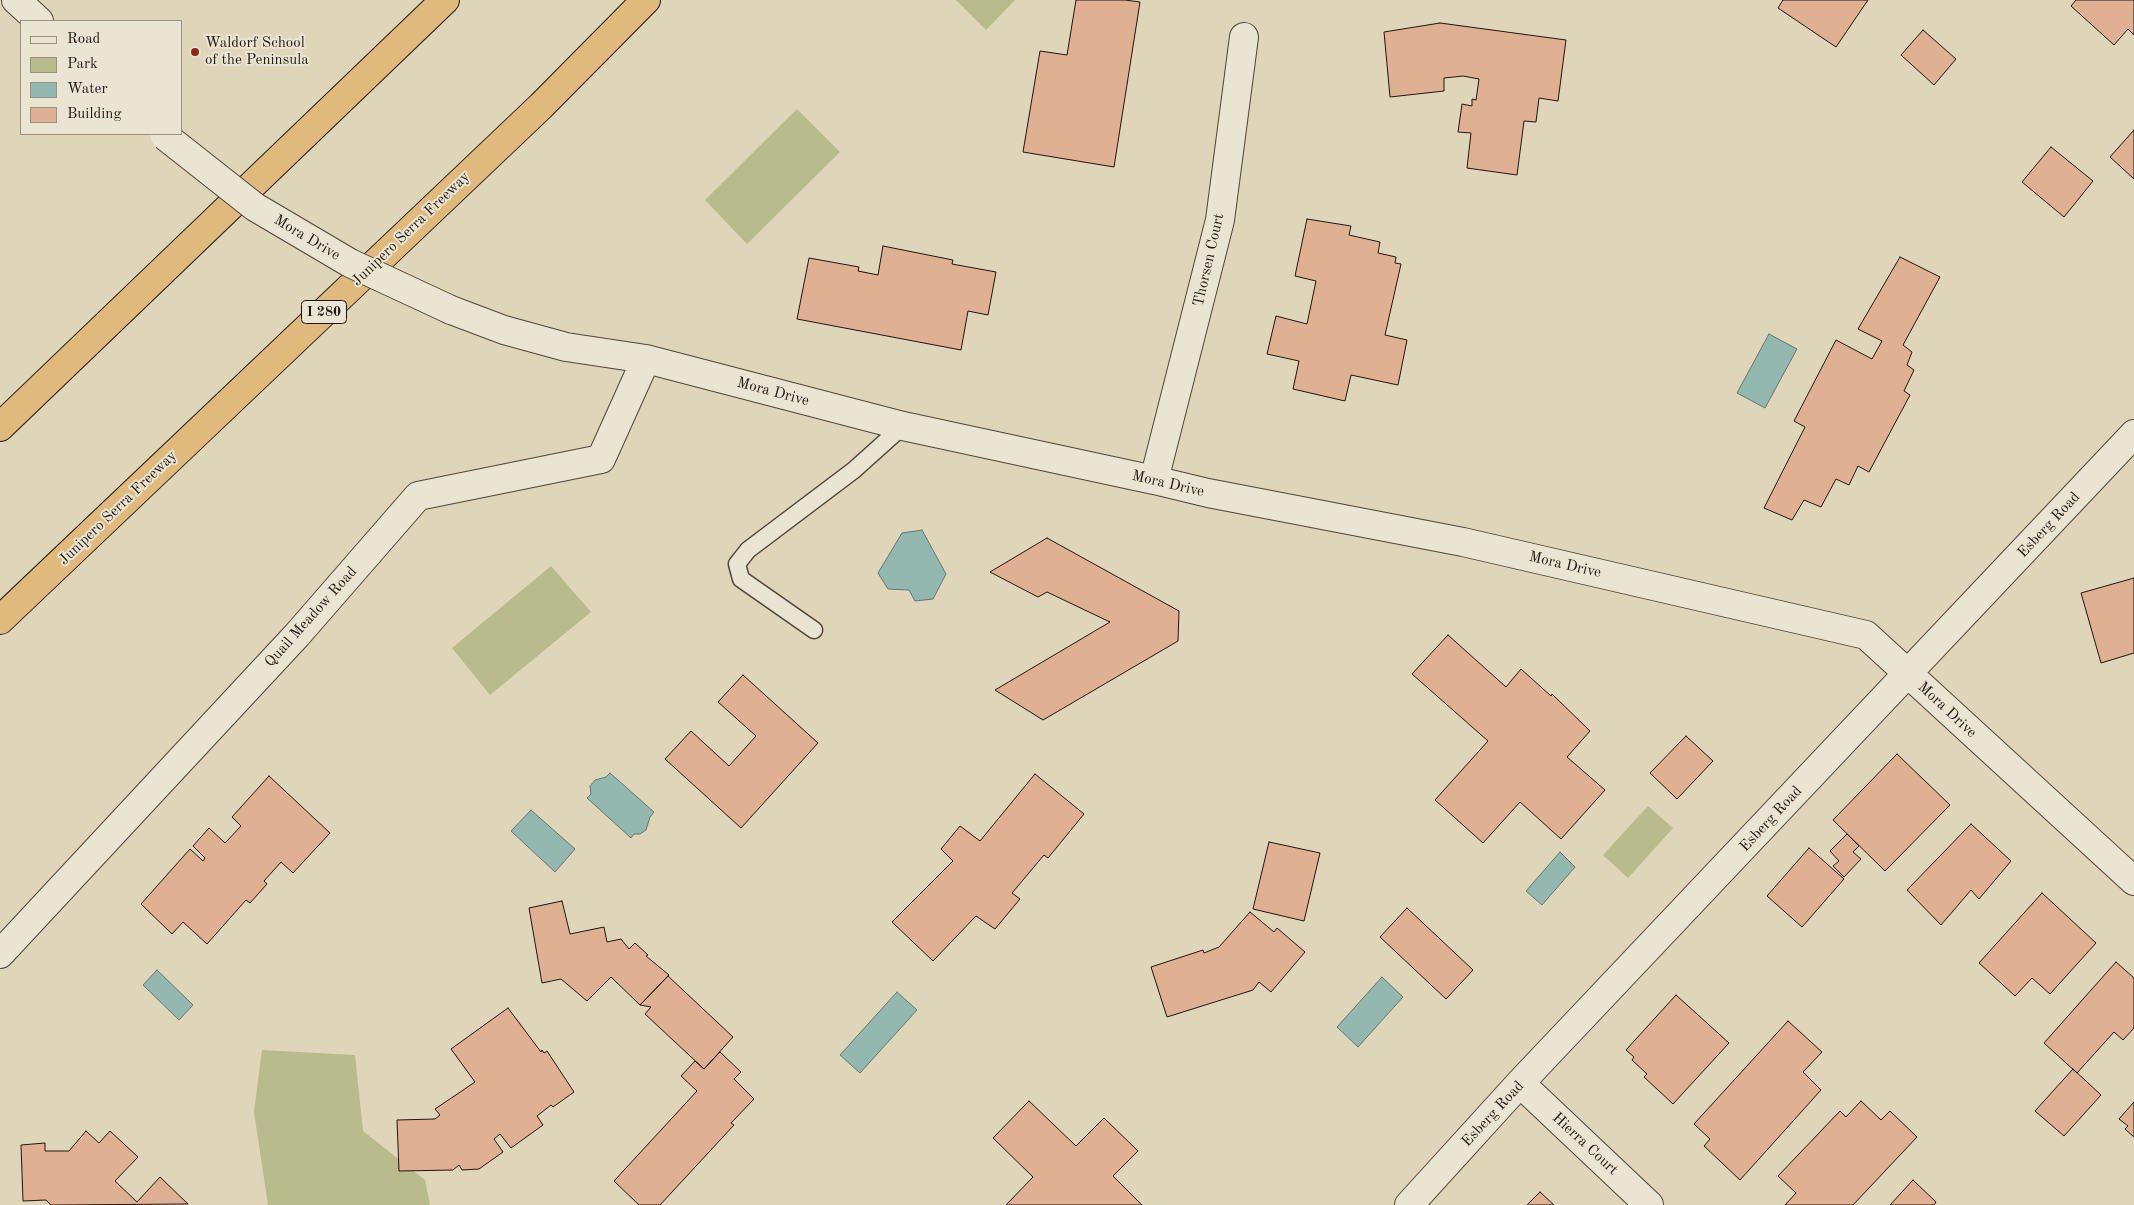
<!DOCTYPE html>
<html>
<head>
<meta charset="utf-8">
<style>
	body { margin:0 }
	#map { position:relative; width:2134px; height:1205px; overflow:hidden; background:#dfd5b9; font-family:"Old Standard TT",serif }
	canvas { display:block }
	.legend { position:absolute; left:20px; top:20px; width:162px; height:115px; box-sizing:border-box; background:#eae4d2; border:1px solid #999184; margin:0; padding:6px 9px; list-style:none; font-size:15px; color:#201510 }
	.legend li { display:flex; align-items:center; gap:10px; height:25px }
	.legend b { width:25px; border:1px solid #999184 }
</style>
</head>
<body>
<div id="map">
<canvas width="2134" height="1205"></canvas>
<ul class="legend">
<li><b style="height:6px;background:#eae4d2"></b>Road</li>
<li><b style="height:14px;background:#b8bb8b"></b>Park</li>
<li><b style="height:14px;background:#93b8b0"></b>Water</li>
<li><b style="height:14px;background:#dfb092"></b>Building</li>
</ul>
</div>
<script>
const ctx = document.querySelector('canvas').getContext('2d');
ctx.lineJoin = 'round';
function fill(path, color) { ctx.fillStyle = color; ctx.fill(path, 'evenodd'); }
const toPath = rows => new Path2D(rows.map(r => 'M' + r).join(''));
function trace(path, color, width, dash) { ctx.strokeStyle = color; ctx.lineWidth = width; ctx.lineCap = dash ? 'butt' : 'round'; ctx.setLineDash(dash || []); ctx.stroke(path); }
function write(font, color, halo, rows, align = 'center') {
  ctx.font = font + ' "Old Standard TT",serif'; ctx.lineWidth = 4; ctx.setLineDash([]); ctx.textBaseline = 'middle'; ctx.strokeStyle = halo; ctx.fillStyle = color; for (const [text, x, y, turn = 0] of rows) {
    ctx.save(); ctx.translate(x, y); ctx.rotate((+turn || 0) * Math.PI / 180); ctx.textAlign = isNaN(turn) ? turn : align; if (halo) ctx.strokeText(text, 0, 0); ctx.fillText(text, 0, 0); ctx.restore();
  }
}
fill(toPath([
	[956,0,1015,0,986,30],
	[797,109,840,152,747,244,705,200],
	[551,566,591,612,490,695,452,648],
	[1648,806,1673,828,1628,878,1603,855],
	[262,1050,355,1055,363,1131,425,1180,430,1205,268,1205,254,1112]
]), '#b8bb8b');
const water = toPath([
	[1769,334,1797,349,1765,408,1737,393,1769,334],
	[922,530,946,574,933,599,915,601,909,590,888,589,878,573,902,533,922,530],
	[610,773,654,812,650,817,646,830,640,834,634,834,631,838,587,798,591,794,590,786,595,780,606,777,610,773],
	[531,810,575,849,555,872,511,831,531,810],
	[1560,852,1575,867,1542,905,1526,891,1560,852],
	[157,970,193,1005,179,1020,143,985,157,970],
	[1382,977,1403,997,1358,1047,1337,1027,1382,977],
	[897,992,917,1010,860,1073,840,1055,897,992]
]);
fill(water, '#93b8b0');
trace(water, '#657770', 1);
const building = toPath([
	[1076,0,1125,0,1140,2,1114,167,1023,152,1040,51,1067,55,1076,0],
	[1783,0,1868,0,1836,47,1778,8,1783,0],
	[2076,0,2134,0,2134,35,2128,29,2114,45,2071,6,2076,0],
	[1440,23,1566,40,1558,101,1539,98,1536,122,1524,121,1517,175,1467,168,1471,133,1458,132,1462,104,1472,106,1472,99,1476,100,1479,79,1463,76,1444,78,1444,91,1390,97,1384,32,1440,23],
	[1923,30,1956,59,1934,85,1901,55,1923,30],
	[2134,130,2134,179,2110,157,2134,130],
	[2051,147,2093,181,2064,217,2022,182,2051,147],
	[1307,219,1351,226,1349,235,1380,242,1378,253,1396,257,1395,263,1401,264,1385,335,1407,340,1398,385,1351,375,1345,401,1293,389,1299,361,1267,354,1276,316,1307,324,1316,281,1295,276,1307,219],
	[883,246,953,260,952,264,996,272,988,315,968,311,961,350,797,319,809,258,859,267,858,271,878,275,883,246],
	[1900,257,1940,277,1903,345,1912,352,1907,365,1914,370,1904,391,1910,395,1869,472,1858,466,1849,485,1836,479,1821,507,1804,500,1792,520,1764,508,1805,427,1794,421,1836,340,1872,359,1882,341,1858,329,1900,257],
	[1047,538,1179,611,1178,641,1043,720,995,690,1110,622,1047,592,1038,597,990,572,1047,538],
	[2134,578,2134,653,2101,663,2081,593,2134,578],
	[1448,635,1506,687,1521,669,1551,696,1552,694,1590,731,1567,757,1605,790,1561,839,1520,802,1483,843,1435,800,1488,741,1412,674,1448,635],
	[743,675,818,743,741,828,665,759,691,731,729,766,756,736,718,702,743,675],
	[1686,736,1713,761,1677,799,1650,773,1686,736],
	[1897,754,1950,805,1885,871,1833,820,1897,754],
	[1035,774,1084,814,1048,858,1044,855,1012,893,1020,899,995,929,976,916,933,961,892,922,953,861,941,849,960,826,980,841,1035,774],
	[269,776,330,833,293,873,281,862,264,881,267,884,250,903,246,900,207,944,183,922,172,934,141,904,190,849,203,861,205,858,193,846,209,828,225,843,241,826,232,817,269,776],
	[1971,824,2011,861,1979,899,1971,890,1941,925,1907,890,1971,824],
	[1847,834,1859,846,1853,852,1861,859,1844,877,1833,866,1839,861,1830,851,1847,834],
	[1269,842,1320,853,1304,921,1253,909,1269,842],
	[1809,848,1844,879,1802,927,1767,896,1809,848],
	[2042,893,2096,943,2050,994,2032,978,2015,996,1979,963,2042,893],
	[562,901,570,934,604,927,607,942,621,939,629,949,635,943,648,955,646,956,669,975,640,1005,611,977,587,1001,561,979,542,983,529,908,562,901],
	[1407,908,1473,970,1446,999,1380,937,1407,908],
	[1250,912,1274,932,1277,928,1305,952,1271,992,1259,982,1253,990,1167,1017,1151,967,1203,950,1204,953,1219,947,1250,912],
	[2116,962,2134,978,2134,1028,2123,1040,2114,1032,2077,1073,2044,1043,2116,962],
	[668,976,733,1037,704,1069,645,1014,651,1007,640,1005,668,976],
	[1676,995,1729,1043,1673,1104,1644,1077,1647,1074,1632,1060,1634,1057,1626,1050,1676,995],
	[508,1008,541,1052,542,1050,544,1053,547,1051,574,1092,553,1107,551,1105,537,1116,543,1125,511,1148,500,1134,494,1139,503,1152,479,1169,462,1170,459,1165,453,1170,399,1171,397,1120,435,1119,440,1115,435,1109,475,1082,451,1049,508,1008],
	[1788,1021,1822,1052,1803,1072,1821,1090,1740,1180,1704,1146,1710,1139,1694,1124,1788,1021],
	[720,1052,741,1072,734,1079,754,1099,731,1123,734,1125,660,1205,639,1205,614,1181,697,1091,681,1076,695,1061,704,1069,720,1052],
	[2073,1069,2101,1095,2064,1136,2035,1111,2073,1069],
	[1029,1101,1076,1146,1104,1118,1138,1151,1113,1176,1142,1205,1006,1205,1033,1177,993,1138,1029,1101],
	[1861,1101,1881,1120,1890,1111,1917,1137,1853,1205,1785,1205,1796,1193,1778,1176,1840,1111,1846,1117,1861,1101],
	[2134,1102,2134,1137,2125,1129,2128,1126,2119,1119,2134,1102],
	[86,1131,99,1143,110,1131,138,1157,115,1181,137,1202,160,1177,188,1204,51,1205,46,1200,23,1201,21,1145,45,1143,45,1151,69,1151,86,1131],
	[1913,1180,1936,1202,1934,1205,1890,1205,1913,1180],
	[1540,1192,1554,1205,1527,1205,1540,1192]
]);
fill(building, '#dfb092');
trace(building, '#201510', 1);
const lane = toPath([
	[814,630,741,579,737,564,748,550,854,470,903,426]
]);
const street = toPath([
	[16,0,39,21],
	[451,310,504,330,566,347,646,359,903,426,1154,480,1208,493,1463,542,1866,635,2134,881],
	[1154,480,1220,220,1244,37],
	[0,954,297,635,418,496,601,459,646,359],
	[1520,1083,1649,1205],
	[1409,1205,1520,1083,2134,434]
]);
const highway = toPath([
	[0,427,445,0],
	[0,620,541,106,646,0]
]);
trace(lane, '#50453a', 19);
trace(street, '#50453a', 30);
trace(highway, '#201510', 30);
trace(lane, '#eae4d2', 16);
trace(street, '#eae4d2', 28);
trace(highway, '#e0ba7c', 28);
const streetBridge = toPath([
	[165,136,255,207,350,263,451,310]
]);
trace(streetBridge, '#50453a', 30, []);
trace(streetBridge, '#eae4d2', 28);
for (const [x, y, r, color] of [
	[195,52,5,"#8f2418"]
]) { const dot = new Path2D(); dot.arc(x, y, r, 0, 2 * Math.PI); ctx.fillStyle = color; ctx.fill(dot); trace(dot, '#eae4d2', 2); }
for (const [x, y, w] of [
	[324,312,45]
]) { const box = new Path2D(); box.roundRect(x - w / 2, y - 11.5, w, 23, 4); ctx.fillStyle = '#eae4d2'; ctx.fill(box); trace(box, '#201510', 1); }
write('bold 14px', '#201510', null, [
	["I 280",324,312]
]);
write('15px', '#201510', '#eae4d2', [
	["Waldorf School",205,43],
	["of the Peninsula",205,60]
], 'left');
write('15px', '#201510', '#eae4d2', [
	["Junipero Serra Freeway",411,229,-44],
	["Mora Drive",307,238,31],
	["Thorsen Court",1209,260,-77],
	["Mora Drive",773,392,15],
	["Mora Drive",1168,484,13],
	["Junipero Serra Freeway",118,508,-44],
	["Esberg Road",2049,525,-47],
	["Mora Drive",1565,565,13],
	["Quail Meadow Road",311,617,-48],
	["Mora Drive",1947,710,43],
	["Esberg Road",1771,819,-47],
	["Esberg Road",1493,1114,-47],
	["Hierra Court",1585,1144,43]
]);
</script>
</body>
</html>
